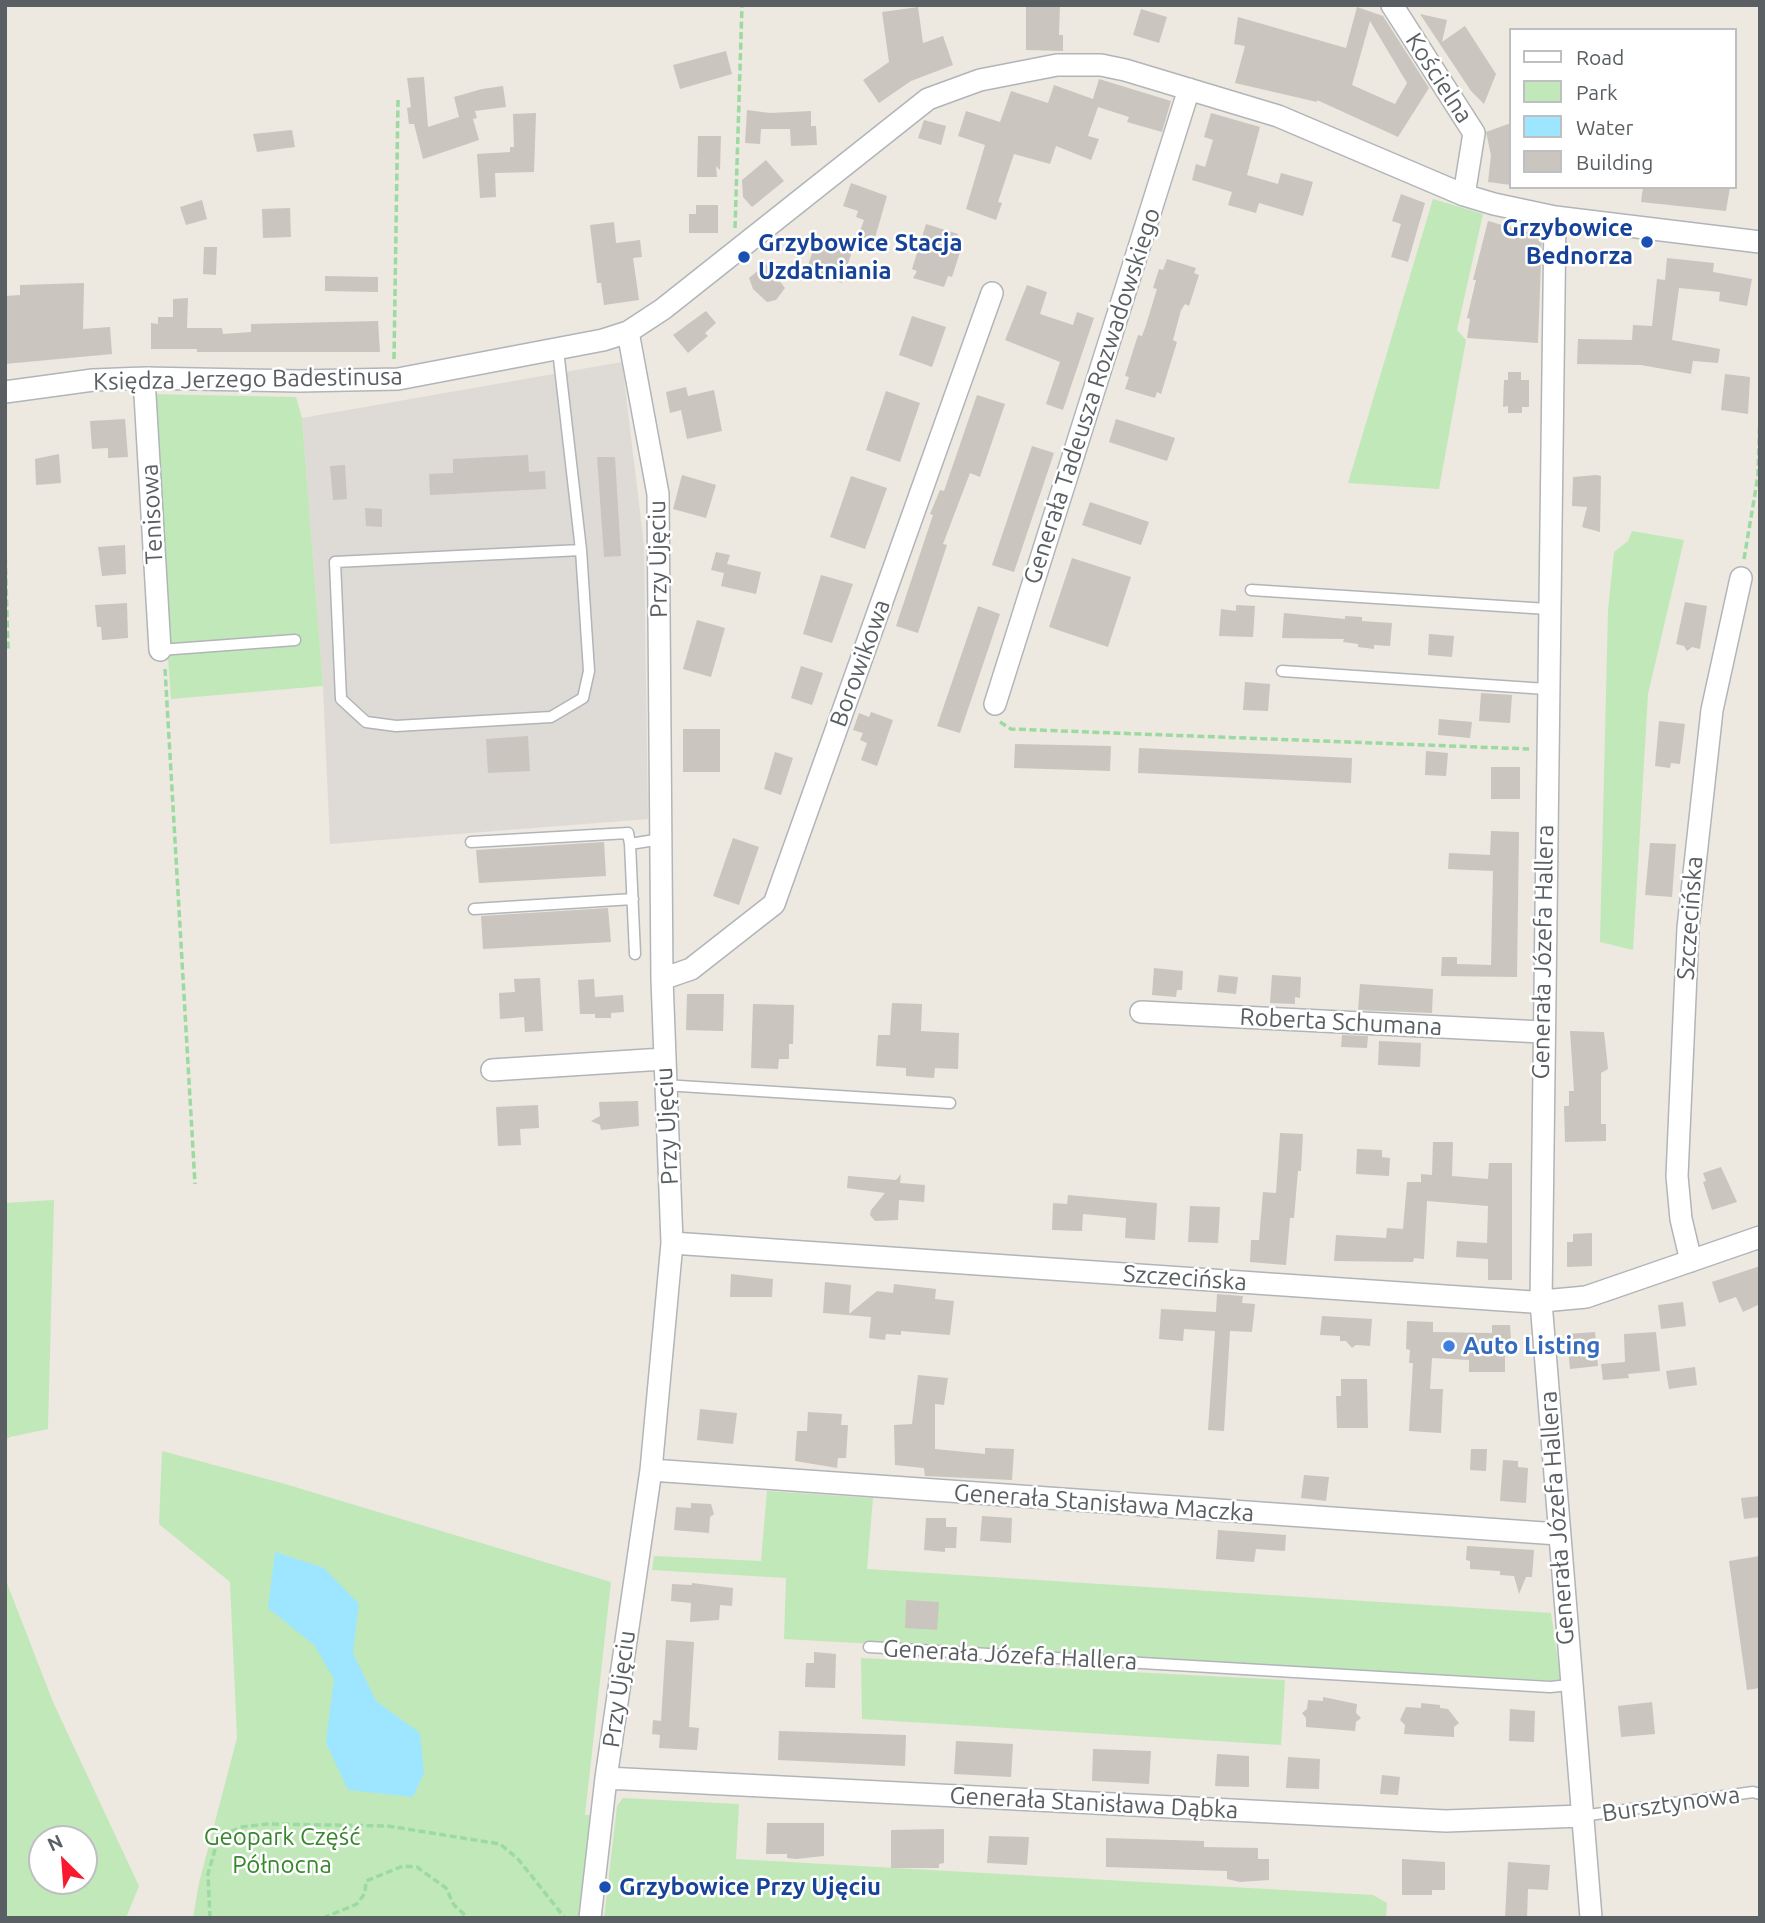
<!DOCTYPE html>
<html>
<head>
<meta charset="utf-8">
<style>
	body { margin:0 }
	#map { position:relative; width:1765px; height:1923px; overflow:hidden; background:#ede8e0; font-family:Ubuntu,sans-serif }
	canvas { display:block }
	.frame { position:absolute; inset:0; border:7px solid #595f62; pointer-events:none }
	.legend { position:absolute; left:1509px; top:28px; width:228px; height:161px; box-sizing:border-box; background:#fff; border:2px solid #bdbfc0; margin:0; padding:9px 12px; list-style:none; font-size:21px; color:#595f62 }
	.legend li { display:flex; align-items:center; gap:14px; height:35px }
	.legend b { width:35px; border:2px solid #bdbfc0 }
	.north { position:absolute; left:28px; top:1825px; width:70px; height:70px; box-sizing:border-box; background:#fff; border:2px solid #bdbfc0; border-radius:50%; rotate:335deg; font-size:19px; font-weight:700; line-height:28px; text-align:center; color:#595f62 }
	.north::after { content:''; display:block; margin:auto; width:24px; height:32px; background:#f81b30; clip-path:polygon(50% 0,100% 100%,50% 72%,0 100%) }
</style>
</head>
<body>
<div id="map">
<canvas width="1765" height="1923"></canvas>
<div class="frame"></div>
<ul class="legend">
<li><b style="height:9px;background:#fff"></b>Road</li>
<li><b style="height:19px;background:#c1e8b9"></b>Park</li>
<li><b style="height:19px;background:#9ee6ff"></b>Water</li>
<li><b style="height:19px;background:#cac5bf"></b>Building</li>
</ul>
<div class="north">N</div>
</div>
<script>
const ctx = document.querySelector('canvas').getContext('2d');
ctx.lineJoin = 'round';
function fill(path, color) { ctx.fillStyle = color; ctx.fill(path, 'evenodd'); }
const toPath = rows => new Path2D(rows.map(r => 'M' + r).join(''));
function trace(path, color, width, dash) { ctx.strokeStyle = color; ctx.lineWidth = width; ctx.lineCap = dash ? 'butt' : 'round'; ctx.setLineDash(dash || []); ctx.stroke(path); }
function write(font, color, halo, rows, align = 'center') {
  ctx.font = font + ' Ubuntu,sans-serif'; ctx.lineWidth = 5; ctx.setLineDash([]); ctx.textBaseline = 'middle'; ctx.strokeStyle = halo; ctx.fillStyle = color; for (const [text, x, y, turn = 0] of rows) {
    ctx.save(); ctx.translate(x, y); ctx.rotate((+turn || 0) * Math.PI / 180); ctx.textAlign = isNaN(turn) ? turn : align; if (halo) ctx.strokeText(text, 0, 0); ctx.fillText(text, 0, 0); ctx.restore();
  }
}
fill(toPath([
	[622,362,644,545,648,819,330,844,323,686,302,418]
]), '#dedad5');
fill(toPath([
	[1433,199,1483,214,1457,330,1466,340,1439,489,1348,483],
	[149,394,296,397,302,418,323,686,171,699],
	[1632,531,1684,540,1648,694,1633,950,1600,942,1608,610,1614,552,1628,541],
	[54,1200,48,1429,10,1437,5,1441,5,1203],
	[162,1451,285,1484,611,1582,585,1815,602,1814,586,1918,193,1918,199,1883,237,1738,230,1582,159,1524],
	[767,1491,873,1498,867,1569,1551,1613,1561,1681,784,1639,786,1578,652,1570,654,1556,761,1561],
	[5,1578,53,1702,139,1886,126,1918,5,1918],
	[42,1839,84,1839,84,1881,42,1881],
	[861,1658,1285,1680,1281,1745,862,1719],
	[623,1798,739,1804,736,1859,1373,1895,1387,1903,1386,1918,604,1918,617,1806]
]), '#c1e8b9');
fill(toPath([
	[275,1552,324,1568,359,1604,353,1653,376,1701,420,1733,424,1773,413,1797,348,1790,326,1743,334,1679,314,1645,268,1608]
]), '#9ee6ff');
fill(toPath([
	[1026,5,1060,5,1059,35,1063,35,1063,51,1026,50],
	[918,7,923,43,943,36,953,65,911,81,879,103,863,80,889,62,882,12],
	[1357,7,1383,16,1429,88,1398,137,1317,100,1317,102,1235,83,1245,46,1234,44,1238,17,1346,48],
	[1370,21,1407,83,1395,104,1352,85],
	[1141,9,1167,17,1159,43,1133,35],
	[1420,14,1447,20,1442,42,1465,26,1496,74,1484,104,1471,91],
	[726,51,732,74,680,89,673,65],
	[424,77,428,127,459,117,454,97,482,89,503,86,506,107,475,111,477,118,473,119,479,140,423,159,414,124,409,124,407,108,411,107,407,78],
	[1099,79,1171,101,1162,132,1127,122,1129,117,1098,107,1088,136,1099,139,1091,160,1056,146,1050,164,1014,154,998,202,1002,203,996,220,966,209,985,145,958,136,966,111,1000,122,1011,91,1048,103,1054,85,1093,99],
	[747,110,770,113,811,111,811,126,816,126,817,145,791,146,790,129,761,129,760,144,745,143],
	[536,113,534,172,495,173,496,197,480,198,477,154,510,152,510,147,514,147,513,114],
	[1211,113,1260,127,1247,175,1278,184,1281,173,1313,182,1303,216,1259,203,1256,213,1228,205,1232,192,1192,180,1196,164,1205,167,1213,140,1204,137],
	[924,120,946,126,941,145,918,138],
	[1511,123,1511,185,1488,182,1491,155,1486,132],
	[292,130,295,147,257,152,253,134],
	[698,136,721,136,720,170,716,166,717,177,697,177],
	[766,160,784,181,752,207,743,197,742,180],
	[851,183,887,196,873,245,857,239,864,220,856,217,858,211,843,206],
	[1643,187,1730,187,1726,211,1641,202],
	[1401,194,1425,203,1408,262,1391,257,1401,224,1392,221],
	[202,200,207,219,186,225,180,207],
	[696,205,718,205,718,233,689,233,689,214,696,214],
	[290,208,291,237,263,238,262,209],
	[1488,221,1542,236,1538,343,1467,338,1470,319,1467,318,1476,280,1473,280],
	[614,222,616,243,640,240,642,257,633,258,639,300,604,305,601,283,597,283,590,225],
	[926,224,958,234,954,246,961,249,952,277,948,276,944,287,913,278,917,271,912,269],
	[818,236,853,248,842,283,806,271],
	[204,247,217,247,216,275,203,274],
	[1667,258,1714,263,1713,272,1752,279,1747,306,1719,301,1720,292,1679,288,1672,340,1720,349,1718,363,1693,361,1691,374,1641,365,1577,364,1578,339,1632,340,1633,325,1652,326,1657,279,1665,280],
	[1167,259,1196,268,1194,273,1199,275,1189,306,1185,304,1181,310,1173,340,1177,342,1161,394,1157,392,1155,398,1125,389,1129,377,1125,376,1138,335,1142,336,1146,325,1157,289,1153,288,1159,269,1163,270],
	[766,264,785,288,776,300,767,302,753,289,749,278],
	[325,276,378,277,378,292,325,291],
	[84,283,83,329,110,327,112,354,5,364,5,296,20,295,20,285],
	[1027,285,1047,292,1040,314,1073,325,1077,312,1094,318,1063,410,1046,404,1060,362,1005,340],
	[188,298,187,328,222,328,223,334,251,332,251,324,378,321,380,352,197,352,197,349,151,349,151,323,158,324,158,317,173,317,173,299],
	[706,311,716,323,705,333,708,336,688,353,673,335],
	[912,316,946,327,932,367,899,355],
	[1508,372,1521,372,1521,380,1529,380,1529,407,1522,407,1522,413,1508,413,1508,406,1503,407,1504,380,1508,380],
	[1725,374,1750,377,1748,414,1721,410],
	[686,387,688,396,714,390,722,431,687,439,681,410,670,413,666,392],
	[886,391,920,403,900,462,866,450],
	[977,395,1005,404,980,477,970,473,943,544,947,545,918,633,896,626,933,515,930,514,940,490,944,491],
	[125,419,128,457,108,458,108,448,92,449,90,421],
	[1116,419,1175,438,1167,461,1109,442],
	[1032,446,1054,453,1014,572,992,565],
	[59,454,61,483,36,485,35,459],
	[528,455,529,472,545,471,546,489,430,495,429,474,453,473,453,459],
	[597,457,615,457,621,556,604,557],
	[345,465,347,499,333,500,330,466],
	[682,475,716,485,706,518,673,509],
	[1596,475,1601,476,1600,532,1582,527,1587,507,1572,506,1573,477],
	[851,476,887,488,865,549,830,537],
	[1090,502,1149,522,1141,545,1082,525],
	[365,508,382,509,382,527,366,526],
	[125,545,126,574,102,576,98,547],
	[716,552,730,555,727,564,761,572,756,594,721,586,724,573,711,570],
	[1072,558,1131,577,1108,647,1049,627],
	[821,575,853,584,832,643,803,634],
	[1685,602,1707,606,1700,649,1692,647,1687,651,1684,646,1676,644],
	[127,603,128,638,102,640,101,627,97,627,95,605],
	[1236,605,1255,606,1253,637,1219,636,1221,609,1236,611],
	[978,606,1000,614,960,733,937,726],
	[1284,613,1345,619,1345,616,1362,617,1362,621,1392,623,1390,646,1374,645,1374,649,1358,647,1358,644,1343,642,1344,639,1282,638],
	[697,620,725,628,711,677,683,669],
	[1429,634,1454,636,1452,657,1428,655],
	[801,666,823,673,812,705,791,698],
	[1245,682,1270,684,1268,711,1243,710],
	[1481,693,1512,695,1510,723,1479,721],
	[871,712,893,720,877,766,861,760,867,743,860,740,863,733,853,730,859,713,869,717],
	[1439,719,1472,722,1470,738,1438,735],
	[1659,721,1685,724,1680,764,1671,763,1670,768,1655,766],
	[683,729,720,729,720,772,683,772],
	[528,736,530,771,488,773,486,739],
	[1015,744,1111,746,1110,771,1014,768],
	[1139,748,1352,758,1351,783,1138,773],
	[1426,751,1448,753,1446,776,1425,775],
	[775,752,793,758,781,795,764,789],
	[1491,767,1520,767,1520,799,1491,799],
	[1491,831,1519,832,1517,977,1441,976,1442,957,1457,957,1457,964,1491,965,1493,871,1448,869,1449,853,1490,855],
	[733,838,759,847,739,905,713,896],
	[604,842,606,876,479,883,476,850],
	[1650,843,1676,844,1672,897,1645,895],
	[608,908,611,942,483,949,481,916],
	[1154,968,1183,971,1182,990,1177,990,1176,997,1152,995],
	[1219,975,1238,977,1236,994,1217,992],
	[1272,975,1301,977,1300,998,1295,997,1295,1004,1270,1003],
	[540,978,543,1031,525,1032,524,1017,500,1019,499,993,515,992,514,979],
	[594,979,595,997,623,995,624,1012,611,1013,611,1018,595,1018,595,1014,580,1014,578,980],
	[1360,984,1433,989,1432,1013,1358,1010],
	[687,994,724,994,723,1031,686,1030],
	[892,1003,922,1004,921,1031,959,1033,958,1069,935,1068,934,1078,906,1076,906,1068,876,1066,878,1035,890,1035],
	[753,1004,794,1005,793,1044,789,1044,789,1059,779,1059,778,1069,751,1068],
	[1570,1031,1604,1032,1608,1069,1601,1073,1601,1124,1606,1124,1606,1141,1565,1142,1564,1106,1569,1106,1569,1091,1574,1091],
	[1342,1035,1368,1036,1367,1048,1341,1047],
	[1379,1041,1421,1043,1420,1067,1378,1065],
	[638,1101,639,1126,601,1130,600,1125,591,1121,600,1116,599,1102],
	[538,1105,539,1128,520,1129,521,1145,498,1146,496,1107],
	[1280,1133,1303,1134,1301,1171,1298,1171,1294,1218,1290,1218,1286,1265,1250,1262,1251,1240,1259,1240,1263,1192,1276,1193],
	[1433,1142,1453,1142,1452,1176,1488,1179,1489,1163,1512,1163,1512,1280,1488,1280,1488,1259,1456,1257,1457,1241,1487,1243,1488,1206,1427,1201,1424,1259,1414,1258,1413,1262,1334,1261,1336,1235,1386,1238,1387,1228,1403,1229,1407,1182,1421,1182,1421,1174,1432,1175],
	[1357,1149,1382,1150,1382,1157,1390,1158,1389,1176,1356,1174],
	[1721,1167,1737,1202,1712,1210,1703,1182,1706,1181,1703,1173],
	[901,1174,900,1183,925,1185,924,1202,899,1200,898,1220,875,1221,870,1215,871,1210,885,1193,847,1188,848,1176,896,1180],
	[1068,1195,1157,1203,1155,1240,1125,1238,1126,1218,1083,1214,1082,1231,1052,1230,1053,1203,1067,1204],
	[1190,1206,1220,1207,1218,1243,1188,1242],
	[1592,1233,1592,1266,1567,1267,1567,1242,1573,1242,1573,1234],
	[1760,1266,1760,1304,1743,1312,1736,1297,1719,1303,1712,1282],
	[731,1274,773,1279,772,1297,730,1297],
	[825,1282,851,1285,849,1314,877,1291,893,1293,894,1284,936,1289,935,1299,954,1301,950,1335,901,1331,901,1335,886,1334,885,1340,869,1338,871,1317,823,1313],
	[1217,1294,1243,1296,1242,1303,1255,1304,1252,1332,1230,1331,1224,1431,1208,1430,1215,1331,1184,1329,1183,1341,1159,1339,1161,1309,1216,1312],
	[1683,1302,1686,1326,1661,1329,1658,1305],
	[1322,1316,1372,1319,1370,1346,1356,1345,1352,1348,1346,1341,1340,1341,1340,1336,1320,1335],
	[1407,1321,1433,1322,1433,1332,1492,1333,1492,1325,1510,1325,1512,1354,1505,1354,1505,1372,1469,1372,1469,1360,1432,1358,1430,1389,1443,1389,1441,1433,1409,1431,1413,1363,1409,1363,1410,1350,1406,1349],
	[1595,1332,1598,1366,1570,1369,1567,1334],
	[1656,1332,1660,1371,1628,1374,1629,1378,1603,1380,1601,1364,1625,1362,1624,1334],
	[1695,1367,1697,1385,1669,1389,1666,1371],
	[918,1375,948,1378,944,1405,935,1404,935,1449,985,1454,985,1448,1014,1449,1012,1480,925,1476,924,1468,895,1465,894,1425,912,1424],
	[1341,1379,1367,1379,1368,1428,1337,1428,1336,1396,1341,1396],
	[700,1409,737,1413,733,1444,697,1440],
	[808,1412,842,1414,841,1425,848,1425,846,1458,838,1458,837,1468,795,1461,797,1431,807,1431],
	[1471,1449,1487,1449,1486,1471,1470,1470],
	[1503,1460,1518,1461,1518,1467,1528,1468,1526,1503,1500,1501],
	[1304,1475,1329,1477,1326,1501,1301,1498],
	[1760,1496,1760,1517,1744,1519,1741,1498],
	[691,1503,711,1504,714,1514,710,1517,709,1533,674,1530,676,1507,691,1508],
	[982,1516,1012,1518,1011,1543,980,1541],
	[926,1518,946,1518,946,1527,957,1527,956,1548,945,1548,945,1552,924,1550],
	[1218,1530,1286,1535,1285,1551,1256,1549,1254,1562,1216,1559],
	[1467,1546,1534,1550,1532,1577,1526,1577,1519,1594,1514,1576,1500,1575,1500,1571,1470,1569,1470,1561,1466,1560],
	[1760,1556,1760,1688,1747,1690,1729,1561],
	[692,1583,733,1588,732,1606,720,1605,719,1620,690,1622,691,1603,671,1601,672,1584,692,1585],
	[906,1600,939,1602,937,1630,905,1628],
	[666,1640,694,1642,689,1727,699,1728,697,1750,659,1748,660,1735,652,1734,653,1720,661,1721],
	[814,1652,836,1654,835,1688,805,1687,806,1663,814,1663],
	[1323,1697,1357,1704,1356,1713,1361,1718,1356,1722,1355,1731,1306,1727,1306,1718,1302,1713,1307,1709,1308,1700,1323,1701],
	[1652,1702,1655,1734,1621,1737,1618,1706],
	[1421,1703,1440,1705,1440,1708,1448,1709,1459,1723,1454,1727,1454,1737,1404,1734,1405,1725,1400,1720,1406,1707,1421,1708],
	[1510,1709,1535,1711,1534,1742,1509,1741],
	[779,1731,906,1735,905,1766,778,1760],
	[956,1741,1013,1744,1011,1777,954,1774],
	[1093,1749,1151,1751,1149,1784,1092,1781],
	[1217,1754,1249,1756,1249,1787,1215,1786],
	[1288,1757,1320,1759,1319,1789,1286,1788],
	[1382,1775,1400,1777,1398,1795,1380,1794],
	[767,1823,824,1823,824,1856,796,1859,787,1858,787,1854,766,1854],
	[944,1829,944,1863,939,1864,939,1868,891,1868,891,1830],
	[989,1836,1029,1837,1027,1865,987,1863],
	[1106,1838,1204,1841,1204,1847,1258,1848,1258,1859,1269,1859,1269,1880,1240,1882,1227,1879,1227,1871,1106,1867],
	[1402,1859,1445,1862,1445,1890,1432,1890,1432,1895,1402,1895],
	[1508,1862,1550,1865,1548,1890,1528,1889,1527,1918,1505,1918]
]), '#cac5bf');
const lane = toPath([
	[558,350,581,550,335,562,341,699,366,722,396,726,551,717,583,698,589,671,581,550],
	[1251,590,1548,609],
	[160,650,295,640],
	[1282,671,1546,689],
	[471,842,628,833,630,844],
	[474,909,633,899],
	[635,954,630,844,661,839],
	[664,1085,950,1103],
	[869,1647,1550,1687,1570,1685],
	[1582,1816,1753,1792,1760,1794]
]);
const street = toPath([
	[1392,5,1474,133,1464,195],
	[1555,217,1541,1302,1591,1918],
	[144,378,160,650],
	[5,392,93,380,144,378,299,381,398,379,603,340,628,332,663,309,928,99,980,80,1057,65,1101,65,1125,70,1278,116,1464,195,1494,204,1555,217,1760,242],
	[995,704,1189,89],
	[662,979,691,969,774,904,992,293],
	[1141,1012,1542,1032],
	[492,1070,663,1059],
	[672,1243,1532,1302,1586,1297,1760,1237],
	[1691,1261,1681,1219,1677,1176,1688,928,1712,710,1741,578],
	[651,1470,1558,1534],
	[606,1778,1446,1821,1582,1816],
	[590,1918,606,1778,651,1470,672,1243,662,979,658,494,628,332]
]);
trace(lane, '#b1b5b9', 13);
trace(street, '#b1b5b9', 24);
trace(toPath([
	[735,228,742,5],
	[394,359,398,100],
	[5,547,8,649],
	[1744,559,1758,476,1760,412],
	[165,669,195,1184],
	[1000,722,1011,729,1529,749],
	[210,1918,208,1874,216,1846,227,1833,242,1827,267,1824,388,1826,500,1844,518,1859,565,1918],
	[323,1918,357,1904,365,1893,366,1881,403,1866,417,1867,446,1888,454,1905,468,1918]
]), '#9bdba1', 3.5, [7, 3.5]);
trace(lane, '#fff', 10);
trace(street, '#fff', 21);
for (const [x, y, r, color] of [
	[1647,242,7,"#1a4fb4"],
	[744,257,7,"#1a4fb4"],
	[1449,1346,7,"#3f7fe0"],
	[605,1887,7,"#1a4fb4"]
]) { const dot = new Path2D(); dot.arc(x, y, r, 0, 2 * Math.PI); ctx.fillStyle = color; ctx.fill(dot); trace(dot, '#fff', 2.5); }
write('24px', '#595f62', '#fff', [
	["Kościelna",1439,78,57],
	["Księdza Jerzego Badestinusa",248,379,-1],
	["Generała Tadeusza Rozwadowskiego",1092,396,-72],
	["Tenisowa",152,514,-93],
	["Przy Ujęciu",658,559,-91],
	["Borowikowa",860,663,-70],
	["Szczecińska",1690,918,-86],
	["Generała Józefa Hallera",1543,952,-89],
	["Roberta Schumana",1341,1022,3],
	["Przy Ujęciu",667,1126,-93],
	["Szczecińska",1185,1278,4],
	["Generała Stanisława Maczka",1104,1503,4],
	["Generała Józefa Hallera",1557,1518,-94],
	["Generała Józefa Hallera",1010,1655,3],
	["Przy Ujęciu",619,1689,-82],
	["Generała Stanisława Dąbka",1094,1803,3],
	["Bursztynowa",1671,1804,-8]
]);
write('bold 24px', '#164399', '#fff', [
	["Grzybowice",1633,228,"right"],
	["Bednorza",1633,256,"right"],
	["Grzybowice Stacja",758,243],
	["Uzdatniania",758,271],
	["Grzybowice Przy Ujęciu",619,1887]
], 'left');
write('bold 24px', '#366cbe', '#fff', [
	["Auto Listing",1463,1346]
], 'left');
write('24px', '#38862d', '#fff', [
	["Geopark Część",282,1837],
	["Północna",282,1865]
]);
</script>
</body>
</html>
